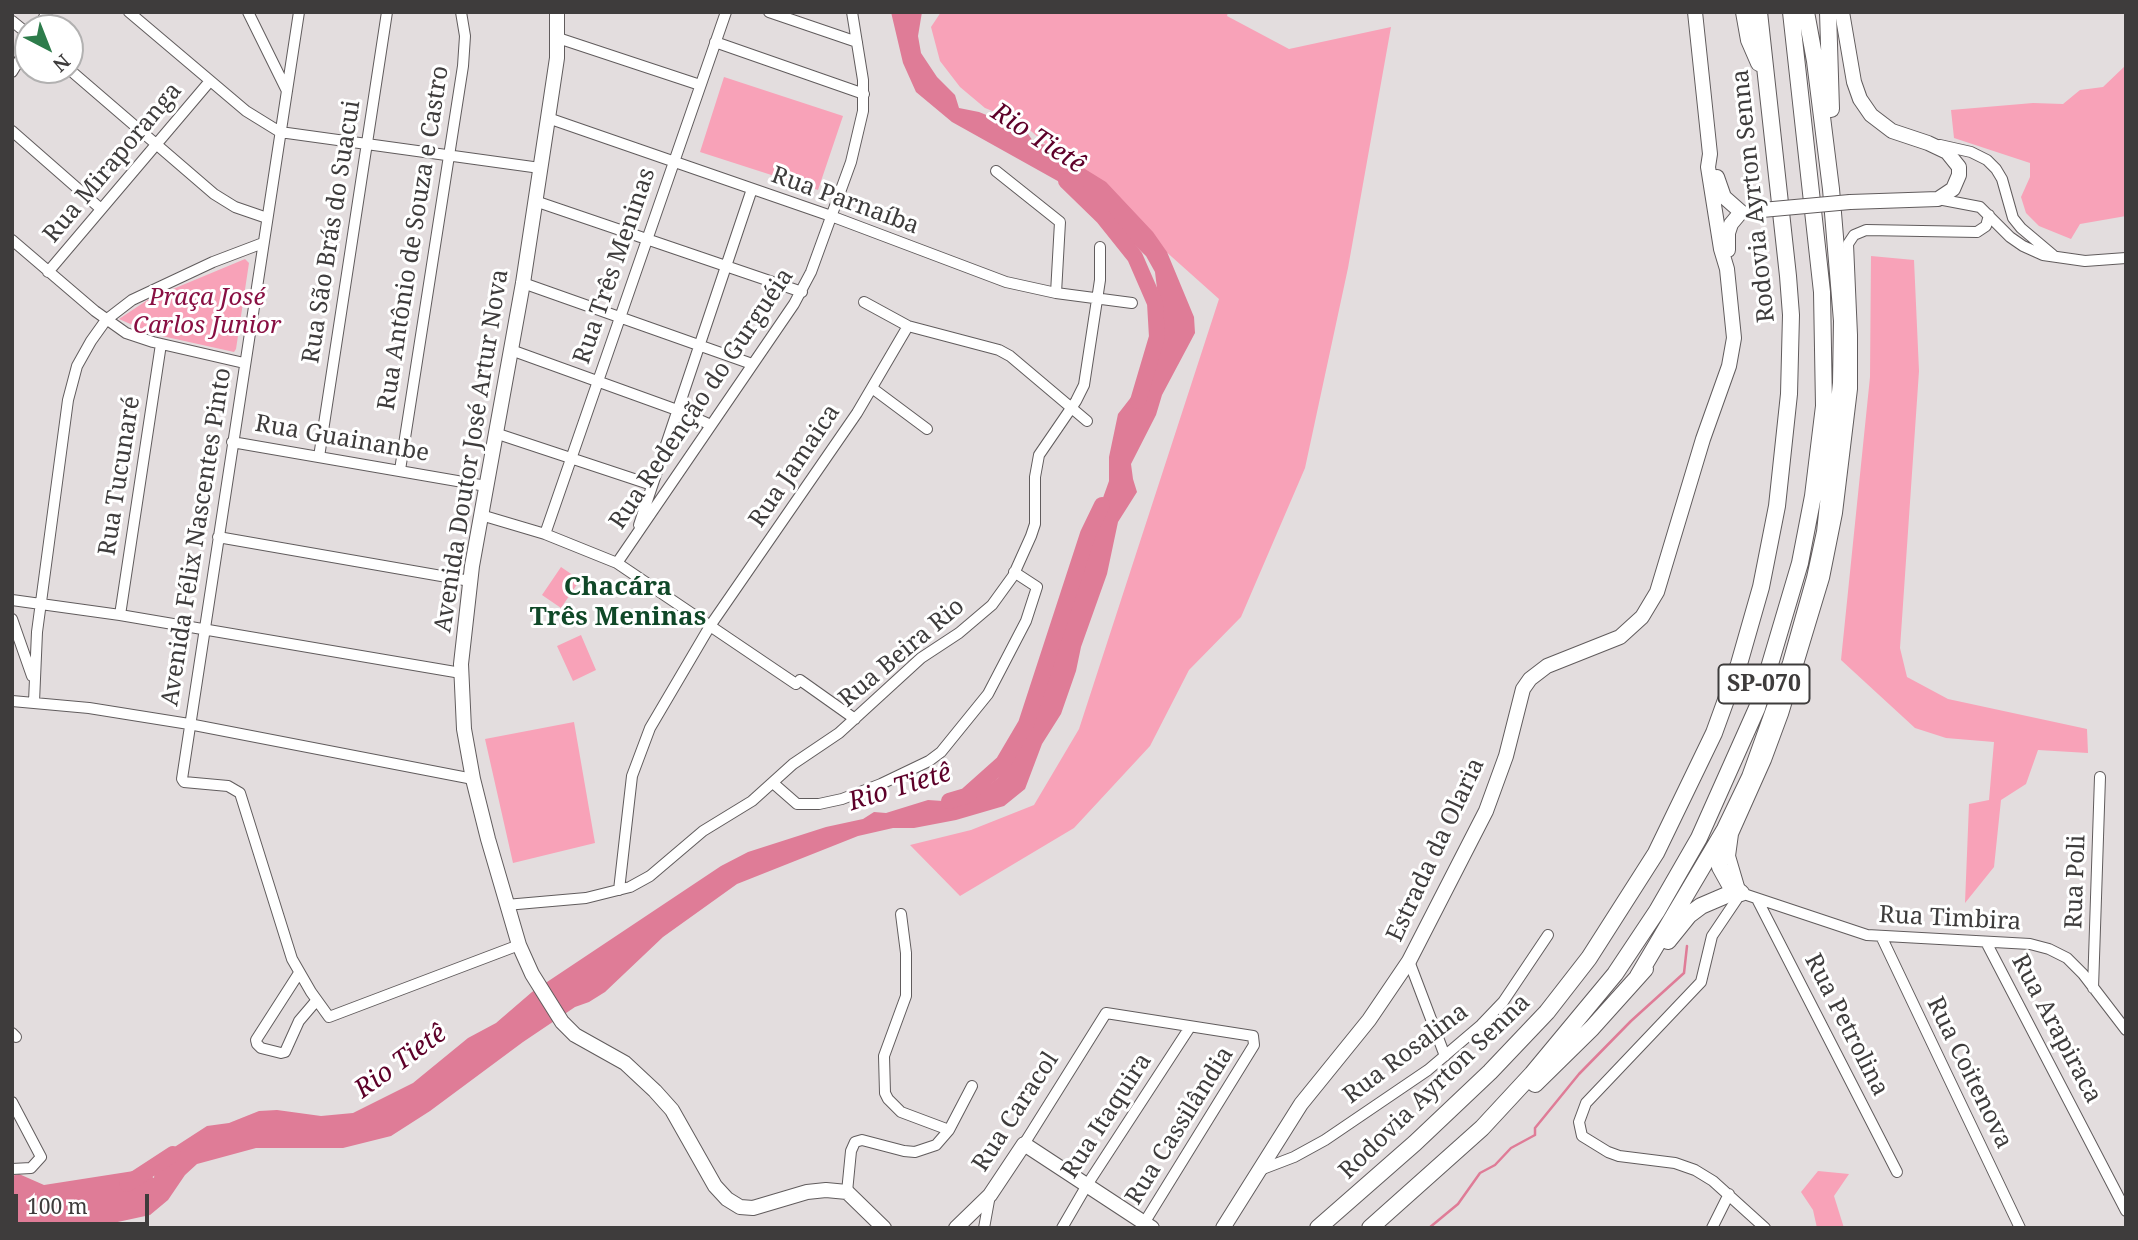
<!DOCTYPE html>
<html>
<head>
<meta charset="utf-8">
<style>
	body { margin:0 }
	#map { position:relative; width:2138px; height:1240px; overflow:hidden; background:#e3ddde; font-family:"Noto Serif",serif }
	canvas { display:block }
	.frame { position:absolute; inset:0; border:14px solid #3e3c3c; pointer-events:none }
	.north { position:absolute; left:14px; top:14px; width:70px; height:70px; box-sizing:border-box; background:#fff; border:2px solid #b2b1b1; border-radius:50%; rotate:138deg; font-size:19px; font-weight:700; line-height:28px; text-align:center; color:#3e3c3c }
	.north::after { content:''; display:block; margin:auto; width:24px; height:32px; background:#2d7c4b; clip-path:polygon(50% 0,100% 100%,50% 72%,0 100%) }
	.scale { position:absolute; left:14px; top:1194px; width:135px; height:32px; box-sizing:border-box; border:4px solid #3e3c3c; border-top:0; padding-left:9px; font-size:21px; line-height:24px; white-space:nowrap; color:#3e3c3c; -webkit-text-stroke:5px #fff; paint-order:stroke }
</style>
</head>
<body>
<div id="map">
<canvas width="2138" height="1240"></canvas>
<div class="frame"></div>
<div class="north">N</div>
<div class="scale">100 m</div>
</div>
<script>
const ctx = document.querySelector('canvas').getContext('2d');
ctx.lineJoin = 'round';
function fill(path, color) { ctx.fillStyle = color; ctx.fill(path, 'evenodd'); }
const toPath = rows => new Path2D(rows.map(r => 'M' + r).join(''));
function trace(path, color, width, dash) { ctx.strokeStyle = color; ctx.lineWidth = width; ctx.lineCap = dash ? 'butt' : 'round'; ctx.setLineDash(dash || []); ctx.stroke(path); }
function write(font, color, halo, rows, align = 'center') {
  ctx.font = font + ' "Noto Serif",serif'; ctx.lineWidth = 6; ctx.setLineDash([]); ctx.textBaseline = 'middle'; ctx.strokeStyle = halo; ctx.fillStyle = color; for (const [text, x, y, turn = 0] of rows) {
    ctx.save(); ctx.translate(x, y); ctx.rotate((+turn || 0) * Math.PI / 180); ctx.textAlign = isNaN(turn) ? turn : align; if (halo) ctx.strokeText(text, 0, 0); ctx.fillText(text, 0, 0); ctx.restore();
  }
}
fill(toPath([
	[941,12,1228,12,1227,16,1289,49,1391,27,1348,268,1305,468,1241,617,1189,670,1150,746,1074,828,960,896,910,845,971,830,1034,805,1079,729,1219,299,1022,123,985,108,960,87,940,61,931,27],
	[2126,65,2126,216,2080,224,2071,239,2039,226,2026,213,2021,197,2030,177,2030,163,1954,138,1951,110,2033,103,2063,104,2080,90,2103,87],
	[724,77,843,116,818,190,700,152],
	[1871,256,1914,260,1919,371,1900,648,1907,677,1948,699,2087,729,2088,753,2038,750,2026,784,2001,800,1994,867,1965,903,1969,804,1989,800,1994,742,1946,738,1915,728,1841,660,1870,377],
	[245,259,249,263,236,349,234,352,153,334,119,319,149,299],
	[561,567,580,580,561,608,542,595],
	[581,635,596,670,573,681,557,646],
	[574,722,595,843,513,863,485,739],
	[1818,1171,1849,1174,1834,1196,1844,1228,1817,1228,1813,1210,1801,1192]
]), '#f8a2b8');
fill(toPath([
	[891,12,922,12,918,36,921,53,937,77,955,95,959,108,979,112,1026,131,1035,144,1058,145,1072,161,1106,182,1153,232,1167,252,1194,317,1195,333,1162,395,1156,415,1131,464,1133,479,1137,492,1118,522,1107,574,1081,647,1076,671,1061,714,1042,744,1025,789,1004,806,956,820,914,828,893,828,858,836,737,884,663,937,605,992,589,1002,575,1007,523,1042,430,1111,391,1136,343,1148,256,1148,197,1164,185,1175,168,1200,150,1215,90,1228,12,1228,12,1176,19,1174,44,1185,140,1170,154,1178,156,1159,207,1126,229,1123,259,1111,277,1110,321,1116,353,1113,413,1083,468,1038,496,1023,532,992,721,866,748,852,826,827,863,819,874,812,886,813,928,800,943,801,966,794,976,795,998,778,1006,761,1006,753,1029,729,1027,715,1034,688,1049,677,1090,534,1109,481,1109,457,1118,414,1146,378,1162,329,1155,272,1146,256,1081,194,952,122,916,92,903,63]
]), '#df7c97');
trace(toPath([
	[1429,1228,1458,1204,1480,1173,1495,1165,1511,1148,1535,1135,1535,1128,1579,1074,1631,1021,1684,973,1687,946]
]), '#df7c97', 2.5);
trace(toPath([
	[1066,181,1103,217,1135,257,1155,303,1157,337,1138,401],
	[949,801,966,796,1003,763,1026,724,1088,534,1102,505],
	[127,1184,173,1154]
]), '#df7c97', 16);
const minor = toPath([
	[129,12,246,111,280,132,540,168],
	[248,12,287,91],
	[299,12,182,779,184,782,228,786,240,793,292,959,311,992,329,1017,519,945],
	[769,12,857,42],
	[12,21,28,34],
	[38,28,47,12],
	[558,38,700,85],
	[715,42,864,94],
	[70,70,214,194,235,207,267,218],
	[12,72,28,46],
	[548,118,831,216,1006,282,1056,293,1132,303],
	[12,131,101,209],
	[1940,145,1971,152,1987,160,1996,169,2002,179,2013,218,2021,228,2053,255],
	[996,171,1060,222,1056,293],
	[1938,199,1980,207,2010,237,2023,246,2043,255,2085,261,2126,258],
	[535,201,802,292],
	[12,240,95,311,126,333,153,342,244,363],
	[48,272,210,81],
	[523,283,752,364],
	[864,302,908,326,999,350,1010,356,1087,421],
	[511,350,677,410,711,425],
	[872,388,927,429],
	[495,433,652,485],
	[232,442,486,486],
	[319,457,387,12],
	[400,470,463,66,465,36,461,12],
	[481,515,545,534,617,563,796,684],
	[639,525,752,189],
	[545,534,726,12],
	[218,537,470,581],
	[617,563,794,304,811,272,851,162,863,111,863,80,852,12],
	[12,600,120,615,461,673],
	[120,615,161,344],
	[12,619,32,676],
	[800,680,855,719],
	[12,701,89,708,189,724,473,779],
	[34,702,37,632,68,400,77,366,91,341,106,320,132,300,213,262,263,243],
	[773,783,797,804,819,804,842,799,881,784,929,761,941,752,988,694,1026,621,1037,587,1014,572],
	[619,890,632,776,650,728,710,626,857,413,908,326],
	[1740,890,1730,856,1733,834,1766,760,1783,714,1824,578,1837,513,1852,389,1852,335,1848,244,1854,235,1866,230,1977,232,1986,226,1989,215],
	[1741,893,1712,936,1701,982,1586,1103,1579,1122,1582,1136,1608,1152,1619,1156,1675,1163,1695,1170,1713,1181,1765,1228],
	[1741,893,1867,935,2030,944,2049,949,2067,958,2083,974,2126,1030],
	[1757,899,1897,1172],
	[506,905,586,898,630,887,650,876,703,831,752,801,793,764,839,733,921,658,959,633,992,605,1013,576,1031,536,1035,524,1035,477,1039,455,1076,401,1084,385,1100,280,1100,247],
	[901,914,906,953,906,996,884,1056,885,1093,888,1099,901,1112,949,1130],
	[1881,936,2020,1228],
	[1986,942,2126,1211],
	[1409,961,1445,1056],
	[299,973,256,1040,257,1044,261,1048,281,1053,285,1052,299,1021,316,1001],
	[2093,988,2100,777],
	[12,1033,16,1037],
	[12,1102,41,1157,31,1168,12,1169],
	[1024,1144,1106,1013,1253,1036,1254,1045,1141,1228],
	[1260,1170,1294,1157,1325,1140,1428,1070,1481,1025,1503,1002,1548,935],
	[847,1192,851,1151,855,1142,862,1140,904,1151,915,1152,936,1145,949,1130,972,1086],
	[984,1228,990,1195],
	[1062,1228,1087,1185,1190,1027],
	[1712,1228,1729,1194]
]);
const major = toPath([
	[557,12,557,58,548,118,523,283,472,566,461,664,464,729,473,779,488,839,519,945,532,974,562,1022,575,1035,625,1063,655,1091,672,1110,715,1186,727,1199,740,1207,753,1208,807,1192,826,1190,847,1192,884,1228],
	[1842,12,1854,82,1860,99,1871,115,1892,131,1928,143,1947,152,1959,167,1959,175,1953,189,1938,199,1850,202],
	[1717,177,1724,197,1741,212],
	[1728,250,1728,233,1731,224,1741,212],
	[956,1228,990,1195,1024,1144,1152,1228],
	[1223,1228,1301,1104,1369,1020,1409,961,1486,811,1506,756,1523,689,1530,679,1547,666,1620,637,1642,617,1657,592,1703,439,1729,366,1734,338,1727,269,1721,249,1708,167,1710,154,1695,12]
]);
const highway = toPath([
	[1744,12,1749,40,1759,63],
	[1828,12,1831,109],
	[1722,842,1719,853,1720,867,1730,885,1741,893],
	[1668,941,1689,915,1701,906,1729,894,1741,893],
	[1638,976,1725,829,1750,777,1791,663,1815,578,1825,532,1841,383,1842,321,1831,189,1815,61,1806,12],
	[1535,1084,1592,1028,1645,969],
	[1318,1228,1415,1143,1490,1072,1547,1012,1589,958,1656,853,1714,733,1739,664,1761,587,1777,506,1789,394,1791,315,1788,276,1759,12],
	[1370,1228,1482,1128,1532,1074,1615,974,1657,911,1699,838,1757,708,1800,563,1813,496,1824,406,1822,292,1791,12]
]);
trace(minor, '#615c5d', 12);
trace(major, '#615c5d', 16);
trace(highway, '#615c5d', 18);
trace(minor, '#fff', 10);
trace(major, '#fff', 14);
trace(highway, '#fff', 16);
const majorBridge = toPath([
	[1751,211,1850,202]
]);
trace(majorBridge, '#615c5d', 16, []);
trace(majorBridge, '#fff', 14);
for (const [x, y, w] of [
	[1764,684,91]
]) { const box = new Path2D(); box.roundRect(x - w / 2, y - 19.5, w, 39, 5); ctx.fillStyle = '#fff'; ctx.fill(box); trace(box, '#3e3c3c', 2); }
write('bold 23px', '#3e3c3c', null, [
	["SP-070",1764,684]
]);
write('24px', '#3e3c3c', '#fff', [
	["Rua Miraporanga",113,163,-50],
	["Rodovia Ayrton Senna",1754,196,-96],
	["Rua Parnaíba",845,201,20],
	["Rua São Brás do Suacui",332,232,-81],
	["Rua Antônio de Souza e Castro",414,238,-81],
	["Rua Três Meninas",615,266,-71],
	["Rua Redenção do Gurguéia",702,399,-56],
	["Rua Guainanbe",342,439,10],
	["Avenida Doutor José Artur Nova",472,451,-81],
	["Rua Jamaica",795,466,-56],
	["Rua Tucunaré",120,476,-81],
	["Avenida Félix Nascentes Pinto",197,537,-81],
	["Rua Beira Rio",902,653,-40],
	["Estrada da Olaria",1436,850,-65],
	["Rua Poli",2076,882,-88],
	["Rua Timbira",1950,919,3],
	["Rua Petrolina",1846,1025,63],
	["Rua Arapiraca",2056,1029,62],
	["Rua Rosalina",1406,1054,-37],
	["Rua Coitenova",1969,1073,64],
	["Rodovia Ayrton Senna",1435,1087,-44],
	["Rua Caracol",1016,1112,-57],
	["Rua Itaquira",1107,1116,-57],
	["Rua Cassilândia",1180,1126,-58]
]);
write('italic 24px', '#880f42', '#fff', [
	["Praça José",207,298],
	["Carlos Junior",207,326]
]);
write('italic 26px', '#5d0029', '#fff', [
	["Rio Tietê",1038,139,33],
	["Rio Tietê",900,788,-17],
	["Rio Tietê",401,1062,-36]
]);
write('bold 26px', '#104828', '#fff', [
	["Chacára",618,588],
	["Três Meninas",618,618]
]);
</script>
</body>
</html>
